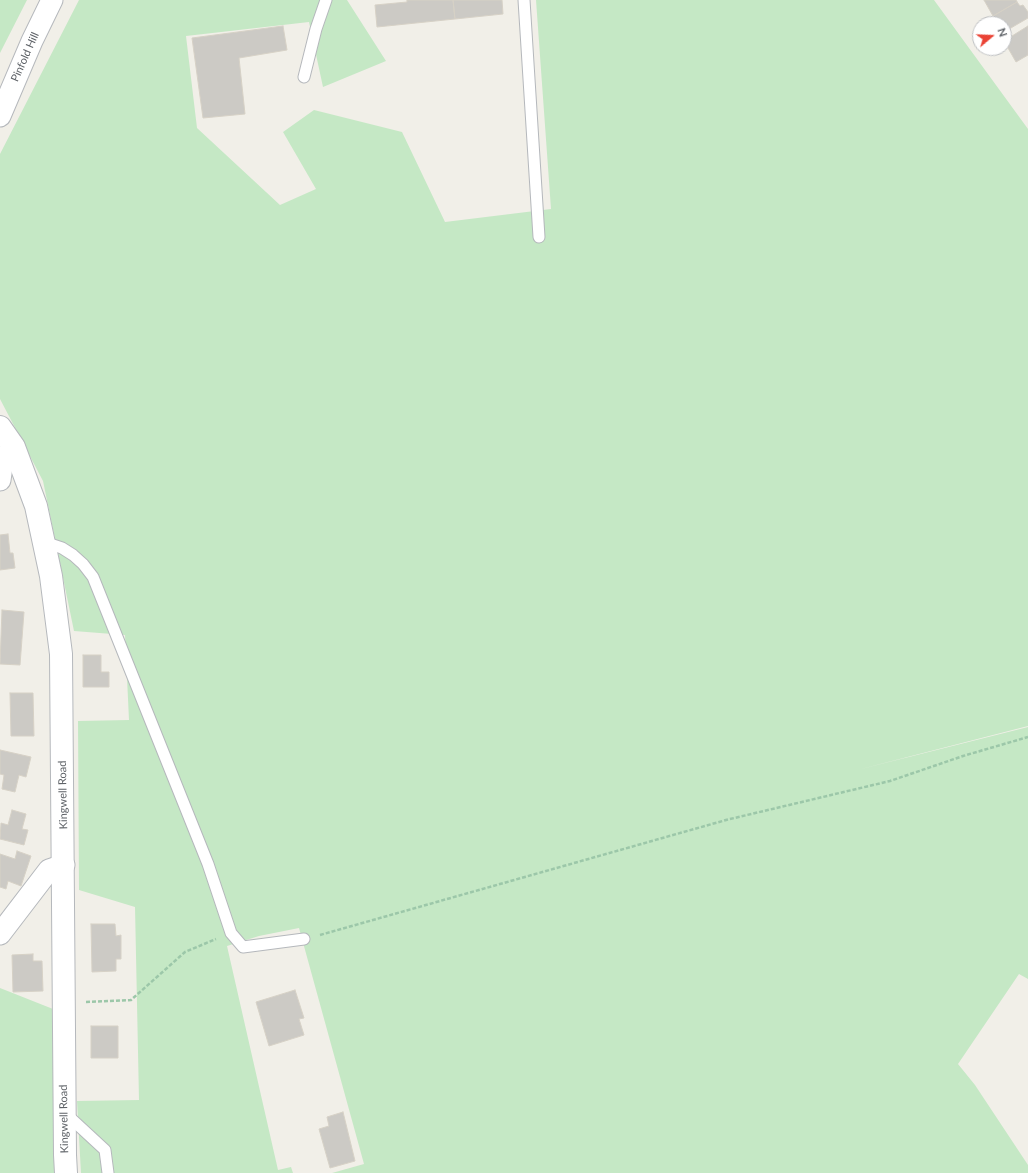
<!DOCTYPE html>
<html>
<head>
<meta charset="utf-8">
<style>
	body { margin:0 }
	#map { position:relative; width:1028px; height:1173px; overflow:hidden; background:#f1efe8; font-family:Lato,sans-serif }
	canvas { display:block }
	.north { position:absolute; left:972px; top:16px; width:40px; height:40px; box-sizing:border-box; background:#fff; border:1px solid #bfc1c3; border-radius:50%; rotate:71deg; font-size:11px; font-weight:700; line-height:16px; text-align:center; color:#5f6368 }
	.north::after { content:''; display:block; margin:auto; width:14px; height:18px; background:#ea4335; clip-path:polygon(50% 0,100% 100%,50% 72%,0 100%) }
</style>
</head>
<body>
<div id="map">
<canvas width="1028" height="1173"></canvas>
<div class="north">N</div>
</div>
<script>
const ctx = document.querySelector('canvas').getContext('2d');
ctx.lineJoin = 'round';
function fill(path, color) { ctx.fillStyle = color; ctx.fill(path, 'evenodd'); }
const toPath = rows => new Path2D(rows.map(r => 'M' + r).join(''));
function trace(path, color, width, dash) { ctx.strokeStyle = color; ctx.lineWidth = width; ctx.lineCap = dash ? 'butt' : 'round'; ctx.setLineDash(dash || []); ctx.stroke(path); }
function write(font, color, halo, rows, align = 'center') {
  ctx.font = font + ' Lato,sans-serif'; ctx.lineWidth = 3; ctx.setLineDash([]); ctx.textBaseline = 'middle'; ctx.strokeStyle = halo; ctx.fillStyle = color; for (const [text, x, y, turn = 0] of rows) {
    ctx.save(); ctx.translate(x, y); ctx.rotate((+turn || 0) * Math.PI / 180); ctx.textAlign = isNaN(turn) ? turn : align; if (halo) ctx.strokeText(text, 0, 0); ctx.fillText(text, 0, 0); ctx.restore();
  }
}
fill(toPath([
	[0,0,27,0,0,53],
	[79,0,347,0,386,61,323,87,309,22,186,36,197,128,280,205,316,189,283,132,314,110,402,132,445,222,551,209,536,0,934,0,1028,129,1028,726,857,770,1028,727,1028,979,1019,974,958,1064,975,1085,1028,1165,1028,1173,332,1173,364,1164,299,928,259,936,227,946,278,1170,291,1167,293,1173,81,1173,77,1101,139,1100,135,907,79,890,78,721,129,720,125,635,74,631,43,481,0,399,0,154],
	[0,988,53,1009,56,1173,0,1173]
]), '#c5e8c5');
const building = toPath([
	[407,0,453,0,455,19,377,27,375,5,407,2,407,0],
	[453,0,502,0,503,14,455,19,453,0],
	[984,0,1016,0,1017,2,993,16,984,0],
	[1017,2,1020,6,1023,5,1028,12,1028,18,1004,32,1004,24,998,24,993,16,1017,2],
	[283,26,287,50,239,58,245,114,203,118,192,38,283,26],
	[1028,26,1028,55,1016,62,1004,41,1028,26],
	[8,534,10,553,13,553,15,568,0,570,0,535,8,534],
	[2,610,24,612,20,665,0,664,2,610],
	[83,655,101,655,101,672,109,672,109,687,83,687,83,655],
	[10,693,33,693,34,736,11,736,10,693],
	[0,750,31,757,26,777,19,775,15,792,2,789,4,775,0,774,0,750],
	[12,810,26,814,22,829,28,830,24,845,0,839,1,823,8,825,12,810],
	[17,851,31,856,21,886,8,881,6,889,0,887,0,854,15,859,17,851],
	[91,924,115,924,116,936,121,935,121,959,116,959,116,971,92,972,91,924],
	[33,954,33,961,42,961,43,991,13,992,12,955,33,954],
	[295,990,304,1018,299,1019,304,1035,269,1046,256,1002,295,990],
	[91,1026,118,1026,118,1058,91,1058,91,1026],
	[343,1112,355,1161,330,1168,319,1129,329,1126,327,1117,343,1112]
]);
fill(building, '#cccac5');
trace(building, '#d6d1c6', 1);
const service = toPath([
	[524,0,539,237],
	[304,77,316,29,326,0],
	[44,542,62,548,73,555,83,564,93,577,208,864,231,933,243,947,304,939],
	[65,1113,105,1150,108,1173]
]);
const minor = toPath([
	[0,116,32,41,52,0],
	[0,480,3,459,14,447],
	[0,934,49,870,64,865]
]);
const tertiary = toPath([
	[0,427,14,447,36,506,51,576,61,654,65,1155,66,1173]
]);
trace(service, '#b5b8bc', 13);
trace(minor, '#b5b8bc', 23);
trace(tertiary, '#b5b8bc', 24);
trace(toPath([
	[320,935,726,820,890,781,963,756,1028,737],
	[86,1002,131,1000,185,952,216,939]
]), '#9cc7a9', 2.5, [4, 2]);
trace(service, '#fff', 11);
trace(minor, '#fff', 21);
trace(tertiary, '#fff', 22);
write('11px', '#5f6368', '#fff', [
	["Pinfold Hill",25,57,-66],
	["Kingwell Road",63,795,-91],
	["Kingwell Road",64,1119,-91]
]);
</script>
</body>
</html>
